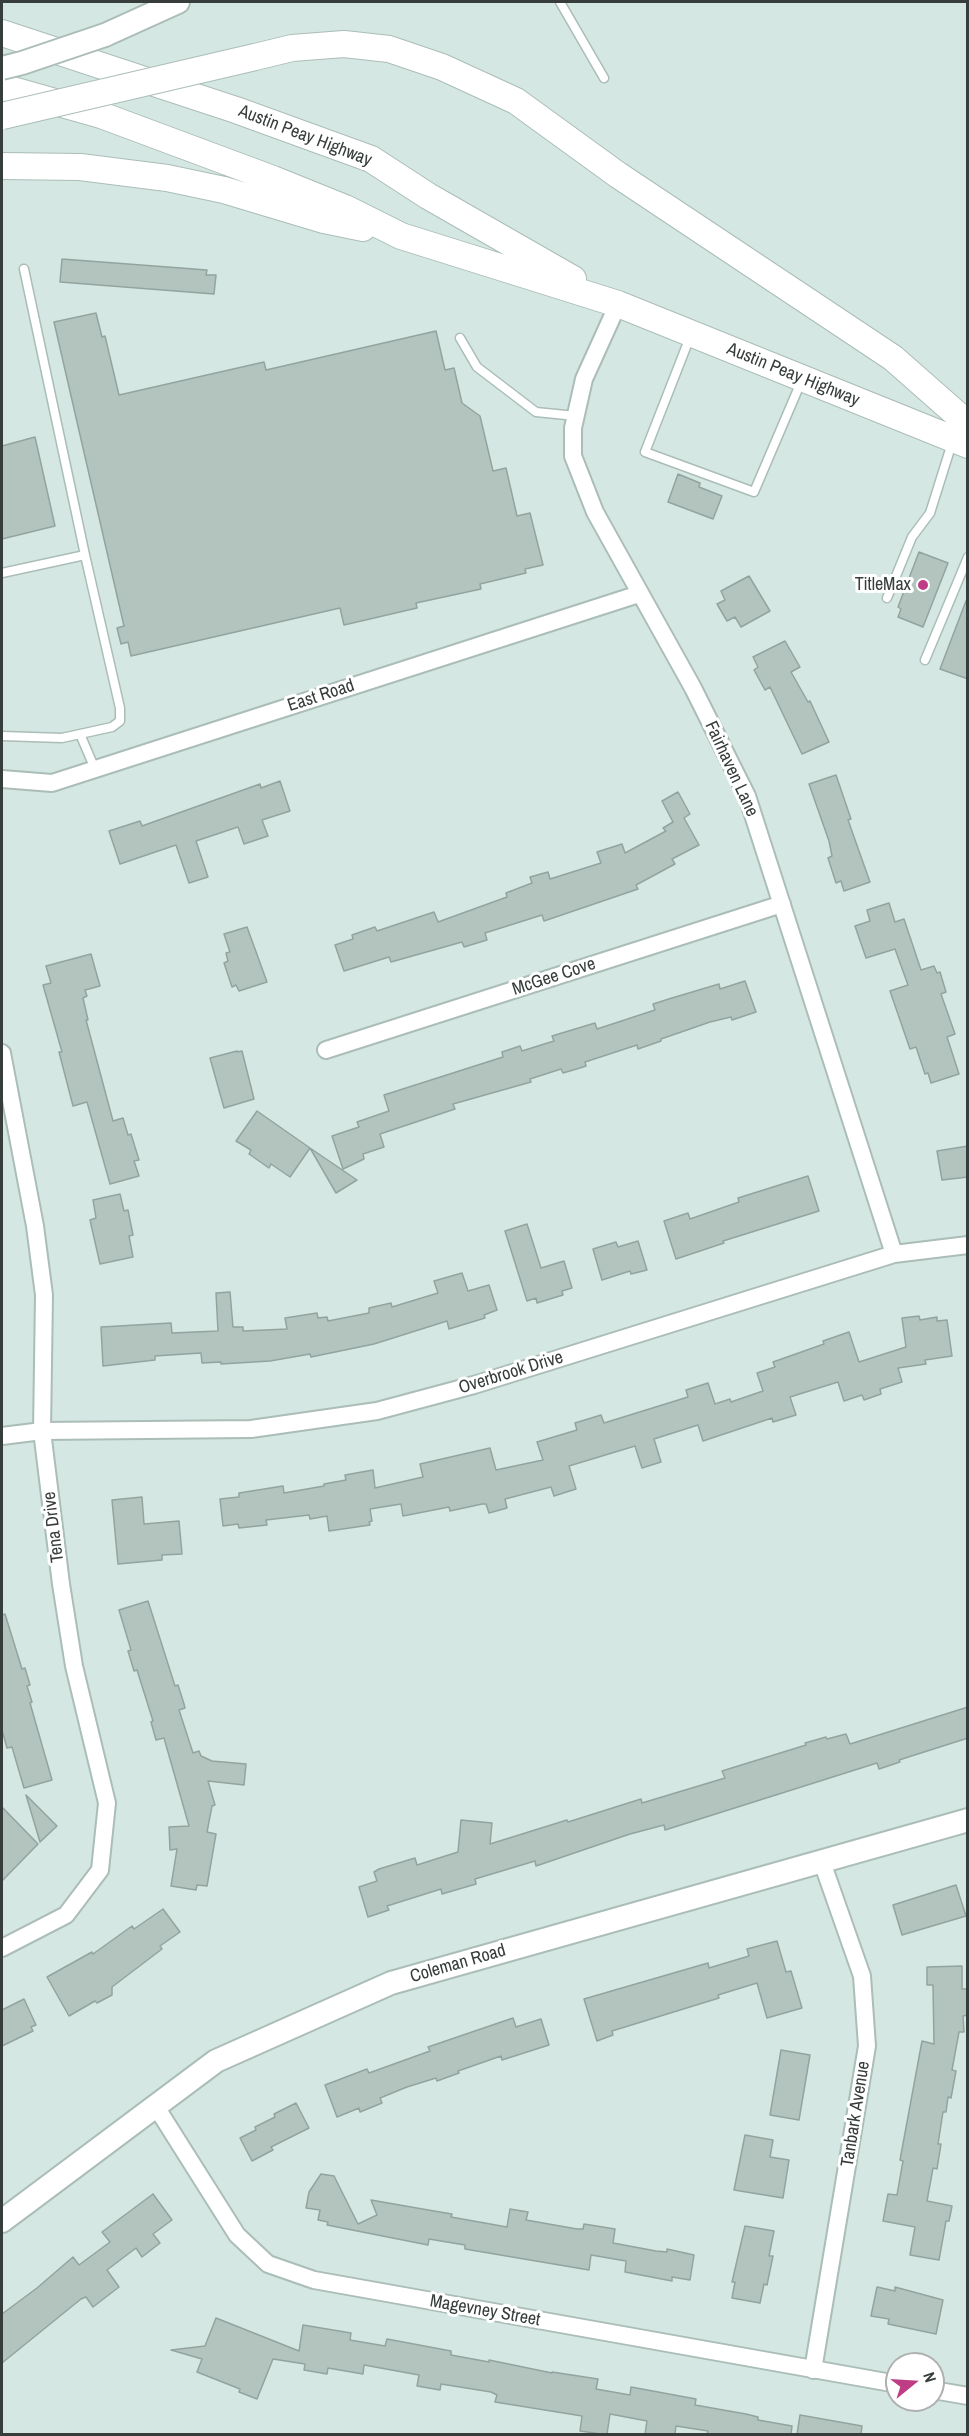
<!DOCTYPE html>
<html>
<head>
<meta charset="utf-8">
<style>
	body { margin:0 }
	#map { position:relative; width:969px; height:2436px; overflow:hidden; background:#d5e7e2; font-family:"Archivo Narrow",sans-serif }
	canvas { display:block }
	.frame { position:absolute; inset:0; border:3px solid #363d3b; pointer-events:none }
	.north { position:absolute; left:885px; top:2352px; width:60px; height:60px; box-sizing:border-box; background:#fff; border:2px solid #afb1b1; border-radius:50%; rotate:72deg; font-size:16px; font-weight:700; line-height:24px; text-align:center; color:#363d3b }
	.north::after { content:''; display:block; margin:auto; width:21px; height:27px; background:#bf3d85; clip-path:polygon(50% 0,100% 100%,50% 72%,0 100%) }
</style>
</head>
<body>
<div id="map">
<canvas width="969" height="2436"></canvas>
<div class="frame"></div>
<div class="north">N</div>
</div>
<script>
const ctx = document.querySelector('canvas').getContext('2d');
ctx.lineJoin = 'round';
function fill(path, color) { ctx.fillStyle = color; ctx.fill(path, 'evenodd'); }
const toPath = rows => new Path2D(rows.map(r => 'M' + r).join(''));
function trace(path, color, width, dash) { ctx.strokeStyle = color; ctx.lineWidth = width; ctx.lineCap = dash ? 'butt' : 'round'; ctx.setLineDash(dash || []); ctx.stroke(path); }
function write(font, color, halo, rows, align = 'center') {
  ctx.font = font + ' "Archivo Narrow",sans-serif'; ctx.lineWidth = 6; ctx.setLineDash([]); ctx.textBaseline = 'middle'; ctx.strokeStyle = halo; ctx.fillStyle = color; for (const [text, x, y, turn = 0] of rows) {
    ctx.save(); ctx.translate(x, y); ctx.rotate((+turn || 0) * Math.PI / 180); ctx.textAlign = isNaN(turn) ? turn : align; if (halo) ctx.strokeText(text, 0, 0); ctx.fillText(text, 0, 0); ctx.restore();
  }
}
const building = toPath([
	[62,259,207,270,206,275,216,275,214,294,60,282,62,259],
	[96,313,102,337,105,336,119,395,264,362,266,370,436,331,445,370,454,368,462,403,480,416,493,471,506,468,517,516,530,513,543,565,525,569,526,573,480,584,481,589,416,603,417,608,344,625,340,608,131,656,128,642,121,644,117,628,124,626,54,322,96,313],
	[35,437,55,526,2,539,2,446,35,437],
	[678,474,700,483,699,487,722,496,713,519,668,502,678,474],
	[919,552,948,563,923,627,898,617,901,609,898,607,919,552],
	[749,576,770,611,741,627,735,617,727,621,717,604,725,600,721,591,749,576],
	[966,601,968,602,968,679,940,669,966,601],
	[785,641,800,667,791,672,808,702,810,701,829,742,802,754,770,687,765,690,754,670,758,667,753,657,785,641],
	[836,775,851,819,848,820,870,882,844,891,841,881,836,883,828,858,832,856,829,841,809,784,836,775],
	[280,781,290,811,262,820,268,836,244,844,238,827,196,841,208,877,189,883,176,845,120,864,109,831,140,821,142,826,260,784,261,788,280,781],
	[678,792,690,814,684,818,699,845,672,859,675,864,636,885,638,889,544,921,542,915,485,933,487,940,464,947,462,942,391,962,389,957,344,971,335,945,353,939,352,935,375,927,377,931,434,912,438,922,507,897,506,893,532,883,530,877,548,872,550,879,601,863,597,852,622,844,625,853,666,831,663,828,673,822,662,801,678,792],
	[889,903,895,922,904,919,921,970,934,966,937,973,940,972,946,992,941,994,955,1034,947,1037,959,1074,931,1083,928,1073,925,1074,916,1047,910,1049,890,991,908,985,895,949,866,958,855,926,870,921,867,910,889,903],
	[247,927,267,982,239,991,236,985,232,987,224,963,228,961,226,953,230,952,224,934,247,927],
	[91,954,100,986,85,990,87,996,83,998,88,1020,86,1020,113,1121,123,1118,128,1135,131,1134,139,1160,134,1161,139,1176,110,1184,87,1102,73,1106,59,1052,62,1052,43,985,51,983,46,966,91,954],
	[745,981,756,1012,732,1020,731,1017,710,1022,661,1039,661,1041,638,1049,637,1045,585,1062,586,1066,580,1068,563,1073,561,1069,530,1079,531,1082,453,1104,455,1109,380,1134,384,1147,363,1154,364,1159,343,1169,332,1136,359,1127,357,1122,389,1111,384,1095,503,1057,502,1052,520,1046,522,1051,554,1041,552,1036,595,1023,597,1029,655,1010,653,1004,672,998,719,984,720,989,745,981],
	[237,1051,237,1052,242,1051,254,1099,224,1108,210,1058,237,1051],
	[257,1111,310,1148,290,1177,271,1164,269,1168,249,1154,251,1150,236,1141,257,1111],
	[968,1146,968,1177,942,1180,937,1151,968,1146],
	[310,1148,357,1180,336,1193,310,1148],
	[808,1176,819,1211,723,1241,724,1243,676,1259,664,1221,688,1213,690,1219,739,1202,738,1198,808,1176],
	[120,1194,124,1211,128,1210,133,1235,129,1236,133,1257,100,1264,90,1220,96,1218,93,1200,120,1194],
	[527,1224,541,1268,564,1261,572,1288,562,1291,563,1295,537,1303,536,1298,527,1301,505,1231,527,1224],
	[638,1241,647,1270,631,1274,630,1271,602,1280,593,1249,616,1242,618,1247,638,1241],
	[462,1273,468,1291,489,1285,497,1310,484,1315,485,1318,449,1329,447,1321,374,1344,311,1357,310,1354,270,1361,221,1364,221,1362,202,1363,201,1353,155,1356,155,1360,103,1366,101,1327,171,1323,172,1333,218,1331,216,1293,230,1292,233,1327,243,1327,243,1331,287,1329,285,1318,317,1313,318,1318,327,1317,328,1321,369,1313,369,1308,391,1303,392,1307,438,1293,434,1281,462,1273],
	[919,1316,920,1320,937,1317,937,1321,947,1320,952,1356,925,1360,926,1364,898,1368,902,1382,880,1389,881,1394,864,1400,862,1395,844,1401,838,1382,790,1397,796,1415,773,1422,772,1418,703,1441,698,1425,654,1439,661,1462,642,1468,635,1446,569,1466,576,1489,554,1496,551,1487,505,1499,507,1508,489,1513,486,1504,482,1504,450,1511,449,1507,403,1516,401,1504,370,1509,372,1521,369,1522,370,1525,329,1531,327,1516,310,1519,309,1515,266,1520,267,1525,239,1528,238,1524,223,1526,220,1499,239,1497,239,1493,283,1486,284,1493,324,1486,324,1484,346,1480,345,1475,373,1470,375,1488,423,1477,420,1464,490,1448,496,1470,543,1460,537,1442,577,1430,575,1423,601,1415,604,1423,688,1397,686,1390,708,1383,715,1404,730,1399,731,1402,763,1391,757,1373,775,1367,773,1362,824,1344,823,1341,849,1332,859,1362,906,1347,902,1318,919,1316],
	[142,1497,144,1524,179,1521,182,1554,162,1555,162,1560,118,1564,112,1500,142,1497],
	[148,1601,175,1686,178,1685,184,1704,185,1708,179,1710,193,1753,199,1751,201,1756,212,1761,246,1764,244,1785,208,1781,215,1805,212,1806,207,1832,216,1834,207,1886,197,1885,196,1890,171,1886,177,1849,170,1850,169,1827,189,1826,164,1738,156,1740,151,1722,153,1721,137,1670,134,1671,128,1651,131,1650,119,1610,148,1601],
	[5,1614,22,1669,25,1668,30,1685,27,1686,32,1702,30,1703,52,1780,24,1788,12,1747,7,1748,2,1730,2,1615,5,1614],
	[968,1707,968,1738,899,1760,900,1762,879,1769,877,1763,665,1830,664,1825,630,1834,536,1866,535,1861,475,1879,476,1884,442,1894,441,1889,387,1906,389,1910,368,1917,359,1887,377,1881,374,1872,379,1869,415,1858,417,1865,458,1852,461,1820,492,1823,490,1844,567,1820,568,1822,641,1799,642,1803,725,1778,722,1771,806,1745,805,1743,826,1737,827,1739,846,1734,850,1744,968,1707],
	[26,1795,57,1826,40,1842,26,1795],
	[2,1807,38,1844,2,1881,2,1807],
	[956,1885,966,1916,902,1935,893,1905,956,1885],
	[163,1909,180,1932,160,1946,162,1949,112,1987,112,1995,97,2003,95,2001,69,2016,47,1977,92,1952,93,1954,132,1926,134,1929,163,1909],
	[777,1941,786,1972,791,1971,802,2008,767,2018,757,1983,718,1995,719,1998,612,2031,613,2035,597,2041,584,1999,708,1963,709,1968,749,1956,747,1949,777,1941],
	[962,1966,962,1989,968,1989,968,2015,963,2016,964,2032,959,2032,952,2070,956,2071,951,2098,948,2097,946,2112,943,2112,938,2144,941,2144,937,2169,933,2168,927,2201,952,2206,949,2221,946,2221,939,2260,910,2255,915,2227,883,2221,888,2194,897,2195,903,2161,900,2160,922,2041,934,2044,933,1985,927,1985,927,1967,962,1966],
	[24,1999,36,2025,31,2027,33,2031,2,2046,2,2010,24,1999],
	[513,2018,516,2027,541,2019,549,2045,502,2060,501,2056,458,2071,459,2073,437,2081,436,2078,407,2087,380,2098,382,2103,360,2112,359,2108,337,2117,325,2085,367,2069,369,2073,430,2051,428,2047,513,2018],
	[781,2050,810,2055,799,2120,770,2115,781,2050],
	[296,2103,309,2128,271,2147,273,2150,252,2161,240,2138,256,2130,255,2127,275,2117,274,2114,296,2103],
	[745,2135,773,2140,770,2157,789,2160,783,2198,734,2190,745,2135],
	[321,2174,334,2176,358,2224,377,2215,371,2200,434,2211,452,2214,451,2217,507,2227,510,2209,528,2212,526,2220,577,2229,583,2229,584,2224,615,2229,613,2243,656,2251,667,2252,667,2249,694,2255,690,2280,672,2277,672,2281,625,2272,626,2261,591,2255,589,2270,465,2249,465,2245,429,2239,428,2245,327,2225,328,2222,318,2220,320,2210,306,2208,309,2192,321,2174],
	[153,2194,172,2220,153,2234,160,2243,142,2257,136,2248,107,2270,119,2287,93,2307,86,2297,81,2299,2,2363,2,2314,37,2288,73,2257,79,2265,110,2242,102,2232,153,2194],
	[745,2226,774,2231,769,2256,773,2256,767,2285,764,2284,760,2303,732,2298,735,2282,732,2282,745,2226],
	[877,2287,895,2291,895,2287,943,2300,936,2334,888,2324,889,2319,871,2316,877,2287],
	[216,2318,299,2351,303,2325,351,2333,350,2340,385,2346,387,2339,451,2351,451,2355,489,2362,489,2360,552,2373,552,2372,598,2379,596,2389,630,2395,631,2387,696,2399,695,2405,746,2414,758,2417,758,2420,792,2426,791,2434,707,2434,708,2431,676,2426,675,2434,645,2434,647,2421,610,2414,607,2434,601,2434,580,2431,582,2416,495,2402,497,2395,491,2392,441,2384,440,2390,417,2386,419,2375,364,2365,363,2374,328,2368,327,2374,304,2370,305,2364,273,2359,257,2399,239,2392,240,2389,197,2372,202,2359,171,2350,205,2346,216,2318],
	[800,2415,862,2426,861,2434,797,2434,800,2415]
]);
fill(building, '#b3c4bf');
trace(building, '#93a49f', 1.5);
const service = toPath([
	[560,2,604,78],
	[24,269,85,555],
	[690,337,645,452,754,492,801,382],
	[460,338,477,367,536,412,576,416],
	[2,573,85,555,120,708,120,721,112,727,62,738,2,736],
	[887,598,912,537,930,513,952,443],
	[925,660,968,557],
	[80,734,95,769]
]);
const minor = toPath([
	[618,304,584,379,573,428,573,456,595,512,693,688,747,796,894,1254],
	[2,779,52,783,639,594],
	[326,1050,782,904],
	[2,1053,35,1226,44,1295,42,1431,61,1584,74,1666,107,1803,100,1870,66,1915,2,1948],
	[2,1436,42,1431,251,1429,377,1411,474,1385,894,1254,968,1245],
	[155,2105,237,2235,268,2264,314,2280,897,2384],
	[813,2370,867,2046,862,1976,822,1862],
	[933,2390,968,2396]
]);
const secondary = toPath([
	[105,35,178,2],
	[2,2221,216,2061,391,1983,968,1820]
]);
const primary = toPath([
	[2,33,236,110,371,159,428,196,573,279],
	[255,57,292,48,344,44,389,49,442,67,516,101,618,175,893,358,968,424],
	[2,87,101,115,273,179,345,208,401,236,618,304,968,445],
	[2,166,80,167,167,178,224,190,324,220,363,228]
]);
trace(service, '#abbdb7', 11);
trace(minor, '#abbdb7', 20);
trace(secondary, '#abbdb7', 26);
trace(primary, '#abbdb7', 28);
trace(service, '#fff', 8);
trace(minor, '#fff', 16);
trace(secondary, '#fff', 22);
trace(primary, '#fff', 26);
const secondaryBridge = toPath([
	[2,68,22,63,105,35]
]);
const primaryBridge = toPath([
	[2,116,255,57]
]);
trace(secondaryBridge, '#abbdb7', 26, []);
trace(primaryBridge, '#abbdb7', 28, []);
trace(secondaryBridge, '#fff', 22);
trace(primaryBridge, '#fff', 26);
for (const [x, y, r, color] of [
	[923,585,6,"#bf3d85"]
]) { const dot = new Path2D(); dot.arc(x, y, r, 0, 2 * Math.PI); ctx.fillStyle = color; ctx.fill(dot); trace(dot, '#fff', 2); }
write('18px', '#363d3b', '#fff', [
	["Austin Peay Highway",305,136,21],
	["Austin Peay Highway",793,375,22],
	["East Road",321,696,-18],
	["Fairhaven Lane",731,769,65],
	["McGee Cove",554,977,-18],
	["Overbrook Drive",511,1373,-17],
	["Tena Drive",54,1527,-97],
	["Coleman Road",458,1964,-16],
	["Tanbark Avenue",856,2114,-81],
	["Magevney Street",485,2311,10]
]);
write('18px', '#363d3b', '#fff', [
	["TitleMax",911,585]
], 'right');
</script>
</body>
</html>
